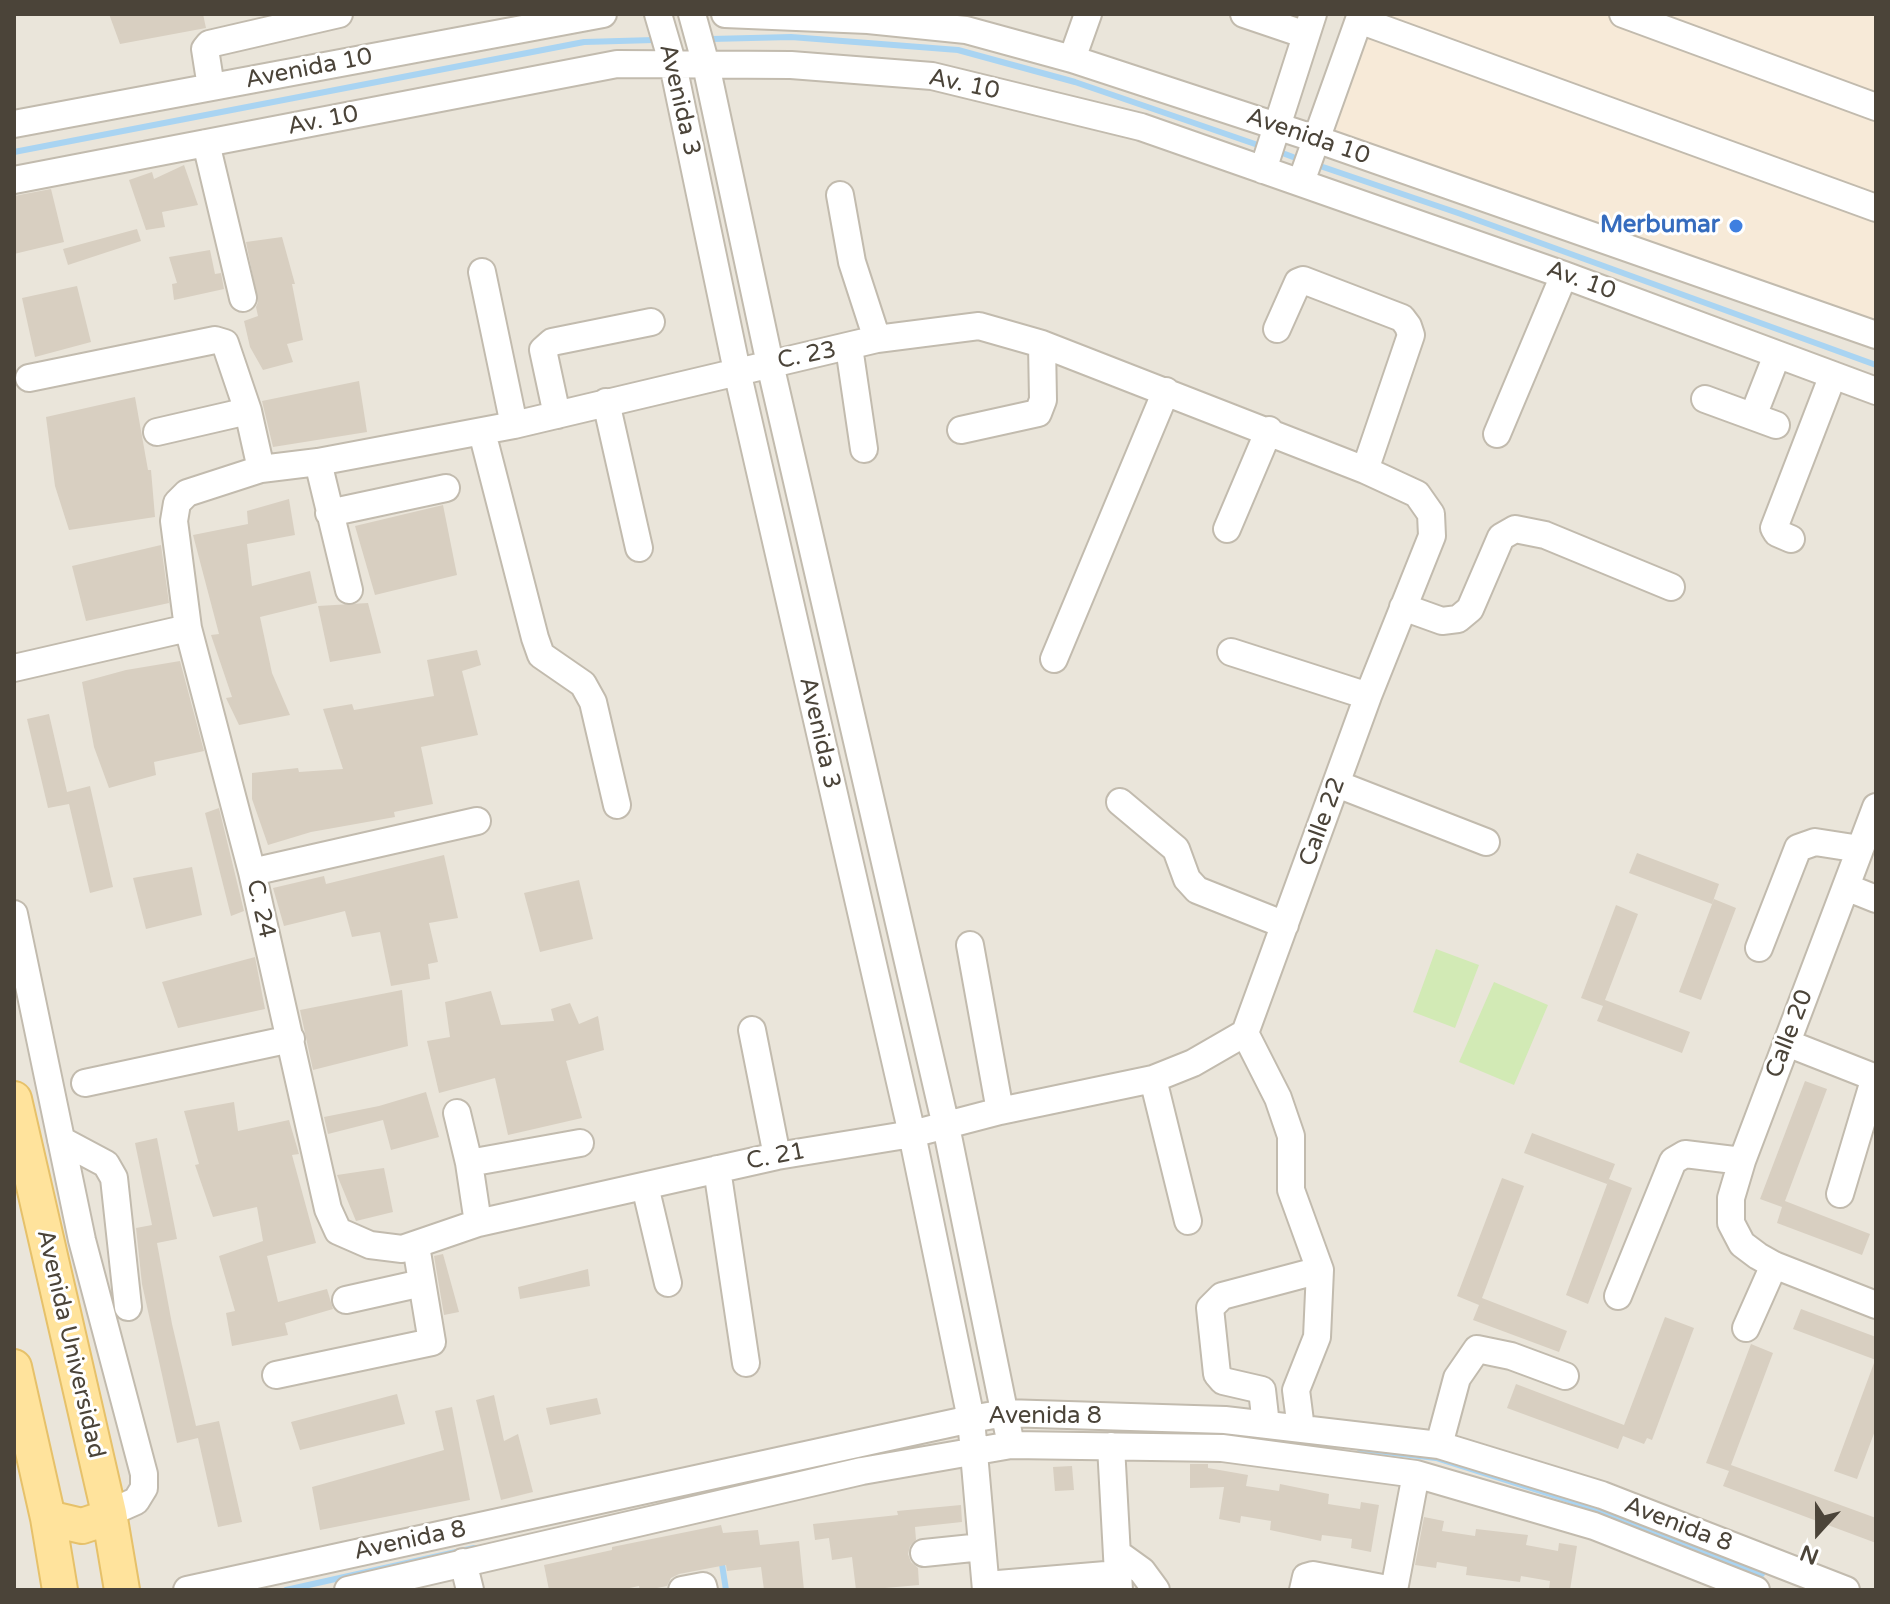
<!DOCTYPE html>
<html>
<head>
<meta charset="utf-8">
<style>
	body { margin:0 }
	#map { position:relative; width:1890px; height:1604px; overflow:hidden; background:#f6f3ec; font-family:"Varela Round",sans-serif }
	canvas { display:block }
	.frame { position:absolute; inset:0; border:16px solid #4b4439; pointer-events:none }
	.north { position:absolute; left:1778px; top:1492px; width:80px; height:80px; -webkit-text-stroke:6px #fff; paint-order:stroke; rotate:201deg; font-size:22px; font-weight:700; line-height:32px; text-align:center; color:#4b4439 }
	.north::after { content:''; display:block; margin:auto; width:28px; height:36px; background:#4b4439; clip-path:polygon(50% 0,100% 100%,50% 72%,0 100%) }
</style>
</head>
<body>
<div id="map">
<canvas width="1890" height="1604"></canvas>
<div class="frame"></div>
<div class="north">N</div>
</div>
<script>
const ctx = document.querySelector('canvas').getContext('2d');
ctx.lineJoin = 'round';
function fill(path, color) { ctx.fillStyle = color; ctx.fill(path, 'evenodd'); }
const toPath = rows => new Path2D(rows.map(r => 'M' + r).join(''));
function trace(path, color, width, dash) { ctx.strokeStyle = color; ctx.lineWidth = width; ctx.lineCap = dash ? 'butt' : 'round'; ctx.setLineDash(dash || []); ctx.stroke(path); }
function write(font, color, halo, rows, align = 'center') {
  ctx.font = font + ' "Varela Round",sans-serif'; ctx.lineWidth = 6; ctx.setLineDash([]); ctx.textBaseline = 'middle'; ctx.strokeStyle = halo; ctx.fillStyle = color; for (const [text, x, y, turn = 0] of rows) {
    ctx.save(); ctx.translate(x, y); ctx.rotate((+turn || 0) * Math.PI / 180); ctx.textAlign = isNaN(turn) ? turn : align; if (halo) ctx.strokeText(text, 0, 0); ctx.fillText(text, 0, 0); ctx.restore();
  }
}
fill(toPath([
	[14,14,1876,14,1876,1590,14,1590]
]), '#eae5da');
fill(toPath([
	[1369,14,1876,14,1876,321,1327,131]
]), '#f7ead8');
fill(toPath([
	[1436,949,1479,965,1455,1028,1413,1012],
	[1494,982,1548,1005,1514,1085,1459,1062]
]), '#d2eab5');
trace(toPath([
	[711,39,791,37,958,50,1075,82,1255,144],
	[14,152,584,42,654,40],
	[1285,154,1293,157],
	[1323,167,1458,213,1876,365],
	[1360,1449,1436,1458,1597,1509,1762,1574],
	[719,1492,765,1477],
	[721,1558,726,1590],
	[286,1590,474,1548]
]), '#a9d4f2', 6);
fill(toPath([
	[109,14,203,14,206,28,120,44],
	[184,165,198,205,162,212,165,227,146,230,129,180,152,172,154,179],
	[51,189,64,242,14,254,14,196],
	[137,229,141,241,68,265,63,249],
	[282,237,295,284,292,284,303,340,287,344,293,362,263,370,250,347,244,321,258,316,256,307,258,302,246,242],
	[210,250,215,274,221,273,224,289,174,300,172,284,177,283,169,257],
	[77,286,91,342,35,357,22,298],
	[359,381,367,432,273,447,262,401],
	[135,397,148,470,151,470,155,517,69,530,55,486,46,417],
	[289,499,295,535,247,544,252,586,310,571,317,603,260,617,272,673,290,715,239,725,226,698,232,697,211,635,219,634,193,535,248,524,247,511],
	[443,505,457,575,375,595,355,526],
	[161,545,169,603,86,621,72,566],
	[368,603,381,653,330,662,318,606],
	[477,650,481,665,462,671,478,735,421,747,433,804,394,812,395,817,311,832,268,845,252,799,252,773,298,768,299,772,343,769,323,709,352,704,354,710,434,696,427,660],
	[180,661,204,751,154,762,156,775,109,788,94,747,82,682,126,670],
	[49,714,67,792,90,786,113,887,90,893,69,804,48,808,27,719],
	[219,808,244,911,231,916,205,813],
	[1637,853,1719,884,1712,904,1629,873],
	[444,855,458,918,429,923,438,962,428,964,430,979,391,986,380,932,352,937,345,911,284,926,273,888,324,876,326,884],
	[192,867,202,915,146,929,133,878],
	[579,880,593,939,540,952,524,893],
	[1714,899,1736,908,1701,1000,1679,992],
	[1616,905,1638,914,1605,1000,1690,1032,1682,1053,1597,1021,1603,1006,1581,998],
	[255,957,265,1009,178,1028,162,982],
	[402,990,408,1046,313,1070,300,1010],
	[491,991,501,1025,554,1021,551,1009,570,1003,579,1024,598,1016,604,1050,566,1061,582,1118,508,1135,495,1078,439,1093,427,1041,450,1037,445,1002],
	[1805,1081,1827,1089,1785,1201,1870,1234,1862,1255,1777,1223,1782,1207,1760,1199],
	[426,1092,439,1137,391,1150,383,1120,328,1134,324,1117,379,1106],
	[234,1102,238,1131,289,1120,299,1154,292,1155,316,1243,267,1256,278,1302,327,1289,333,1309,285,1323,288,1335,232,1346,226,1313,235,1311,219,1256,263,1241,257,1207,213,1217,195,1165,199,1164,184,1111],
	[1532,1133,1615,1164,1607,1184,1524,1153],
	[157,1138,177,1239,157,1243,172,1324,196,1426,219,1421,242,1522,218,1527,198,1438,177,1443,142,1284,136,1228,152,1225,135,1143],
	[384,1168,393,1212,356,1221,337,1175],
	[1502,1178,1524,1186,1482,1298,1567,1331,1559,1352,1473,1320,1479,1305,1457,1296],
	[1609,1179,1632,1188,1588,1304,1566,1295],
	[443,1254,459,1312,444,1315,434,1256],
	[588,1269,590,1286,520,1299,518,1287],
	[1801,1309,1876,1337,1876,1360,1793,1329],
	[1665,1317,1694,1328,1652,1440,1647,1438,1644,1444,1623,1436,1618,1449,1507,1408,1516,1384,1624,1425],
	[1751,1344,1773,1353,1731,1465,1876,1518,1876,1543,1723,1486,1729,1471,1706,1463],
	[1874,1363,1876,1428,1857,1479,1834,1471],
	[397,1394,405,1424,300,1450,291,1422],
	[494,1395,504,1441,518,1434,533,1492,501,1500,476,1400],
	[597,1398,601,1414,550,1425,546,1408],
	[452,1407,470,1500,320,1530,312,1487,444,1450,435,1411],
	[1190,1464,1208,1464,1208,1468,1248,1475,1246,1486,1279,1491,1280,1484,1329,1494,1328,1504,1360,1509,1361,1502,1379,1505,1371,1552,1351,1548,1352,1539,1322,1535,1321,1541,1270,1530,1271,1521,1241,1516,1240,1523,1219,1519,1224,1487,1190,1488],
	[1072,1466,1074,1490,1055,1491,1053,1467],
	[961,1505,962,1522,915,1527,916,1540,910,1546,908,1554,911,1562,918,1568,919,1585,885,1588,885,1590,856,1590,852,1557,832,1560,829,1538,815,1540,813,1524,898,1515,897,1511],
	[1424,1517,1444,1521,1442,1531,1475,1536,1476,1529,1528,1535,1526,1545,1558,1551,1559,1543,1577,1546,1570,1590,1549,1590,1550,1581,1521,1576,1520,1582,1466,1575,1467,1567,1437,1562,1436,1568,1415,1565],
	[721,1525,723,1533,758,1530,760,1545,799,1541,804,1590,764,1590,761,1567,727,1571,726,1565,679,1574,671,1578,667,1586,647,1590,640,1590,639,1586,620,1590,549,1590,544,1565,612,1550,612,1547]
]), '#d8cfc1');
const minor = toPath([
	[658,14,673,65,737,371,912,1134,971,1419,986,1590],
	[692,14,706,65,770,364,946,1126,1011,1445],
	[725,14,868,20,966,30,1072,59,1316,139,1876,335],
	[1244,14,1306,35],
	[1623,14,1876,107],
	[1359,20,1876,208],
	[1072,59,1088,14],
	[211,87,205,49,209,44,339,14],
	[14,124,603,14],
	[206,143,243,298],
	[1263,170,1313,14],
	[14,180,617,64,791,65,932,76,1141,127,1564,275,1876,391],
	[1301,182,1361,14],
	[840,195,852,262,877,339],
	[482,272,514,425],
	[979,326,1042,344,1365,470,1417,494,1431,514,1432,536,1368,696,1245,1033,1193,1063,1153,1079,1000,1111,912,1134,777,1156,478,1223,402,1249,370,1245,338,1231,328,1209,252,872,188,628,174,521,177,503,187,493,261,469,318,462,514,425,877,339,979,326],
	[1277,329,1298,282,1303,280,1402,318,1408,326,1411,335,1365,470],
	[849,347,864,449],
	[29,378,215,340,225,343,248,411,261,469],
	[1705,399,1776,425],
	[606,402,639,548],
	[557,415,543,350,552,342,651,322],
	[1753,416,1777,355],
	[961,430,1038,413,1043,400,1042,344],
	[157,432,248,411],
	[482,432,535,638,541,655,583,684,593,702,617,805],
	[1497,434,1564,275],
	[318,462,349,590],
	[329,513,446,488],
	[1227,529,1269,430],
	[1791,539,1777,533,1774,528,1833,375],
	[1403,607,1442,621,1458,619,1470,609,1501,537,1515,529,1545,535,1671,587],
	[1231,652,1368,696],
	[1054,659,1166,391],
	[14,668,188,628],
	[1337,784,1486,842],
	[1120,802,1176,849,1187,879,1197,890,1285,925],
	[1876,807,1742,1161,1731,1198,1731,1223,1742,1244,1758,1256,1774,1265,1876,1305],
	[252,872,477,821],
	[1846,887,1876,899],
	[14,914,82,1240,144,1474,144,1488,136,1501,109,1513],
	[970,945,1000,1111],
	[1759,948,1798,848,1815,842,1860,849],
	[752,1030,777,1156],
	[1245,1033,1278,1098,1291,1136,1291,1190,1320,1270,1317,1337,1296,1390,1301,1429],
	[1787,1043,1876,1078],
	[1153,1079,1188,1221],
	[85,1083,291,1039],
	[457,1113,469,1163,478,1223],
	[61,1140,106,1164,114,1178,128,1307],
	[469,1163,580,1143],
	[717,1169,746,1363],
	[645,1186,668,1283],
	[1840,1194,1875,1077],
	[1618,1296,1673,1161,1685,1154,1742,1161],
	[346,1300,422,1283],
	[1746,1328,1774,1265],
	[276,1375,432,1342,416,1246],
	[1266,1425,1262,1390,1223,1381,1217,1374,1210,1308,1222,1296,1320,1270],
	[1439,1445,1457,1378,1477,1349,1511,1356,1565,1376],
	[1111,1446,1118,1574],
	[924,1553,982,1547],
	[1117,1553,1142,1571,1156,1590],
	[463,1562,470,1590],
	[986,1585,1118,1574,1119,1590],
	[187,1590,971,1419,1005,1413,1225,1420,1439,1445,1602,1495,1846,1590],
	[348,1590,862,1471,1011,1445,1222,1448,1416,1474,1594,1526,1756,1590],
	[682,1590,703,1586,704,1590],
	[1303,1590,1306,1577,1313,1575,1393,1590],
	[1394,1590,1416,1474]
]);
const major = toPath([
	[14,1099,109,1513,122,1590],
	[14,1367,48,1518,60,1590],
	[48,1518,82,1526,97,1521,109,1513]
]);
trace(minor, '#c2bbae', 30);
trace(major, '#e6c16a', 38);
trace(minor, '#fff', 26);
trace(major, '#ffe39c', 34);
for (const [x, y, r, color] of [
	[1736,226,8,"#3f7fe0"]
]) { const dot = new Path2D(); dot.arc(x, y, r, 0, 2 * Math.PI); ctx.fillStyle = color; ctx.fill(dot); trace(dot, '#fff', 3); }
write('24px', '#4b4439', '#fff', [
	["Avenida 10",309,69,-11],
	["Av. 10",964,85,12],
	["Avenida 3",679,100,77],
	["Av. 10",323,121,-11],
	["Avenida 10",1308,137,19],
	["Av. 10",1581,281,20],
	["C. 23",807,356,-12],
	["Avenida 3",819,733,77],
	["Calle 22",1323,822,-70],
	["C. 24",260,909,77],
	["Calle 20",1790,1034,-69],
	["C. 21",776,1157,-11],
	["Avenida Universidad",70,1344,77],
	["Avenida 8",1045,1417],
	["Avenida 8",1678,1525,21],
	["Avenida 8",410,1541,-12]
]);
write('bold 24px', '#366cbe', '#fff', [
	["Merbumar",1720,226]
], 'right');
</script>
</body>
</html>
